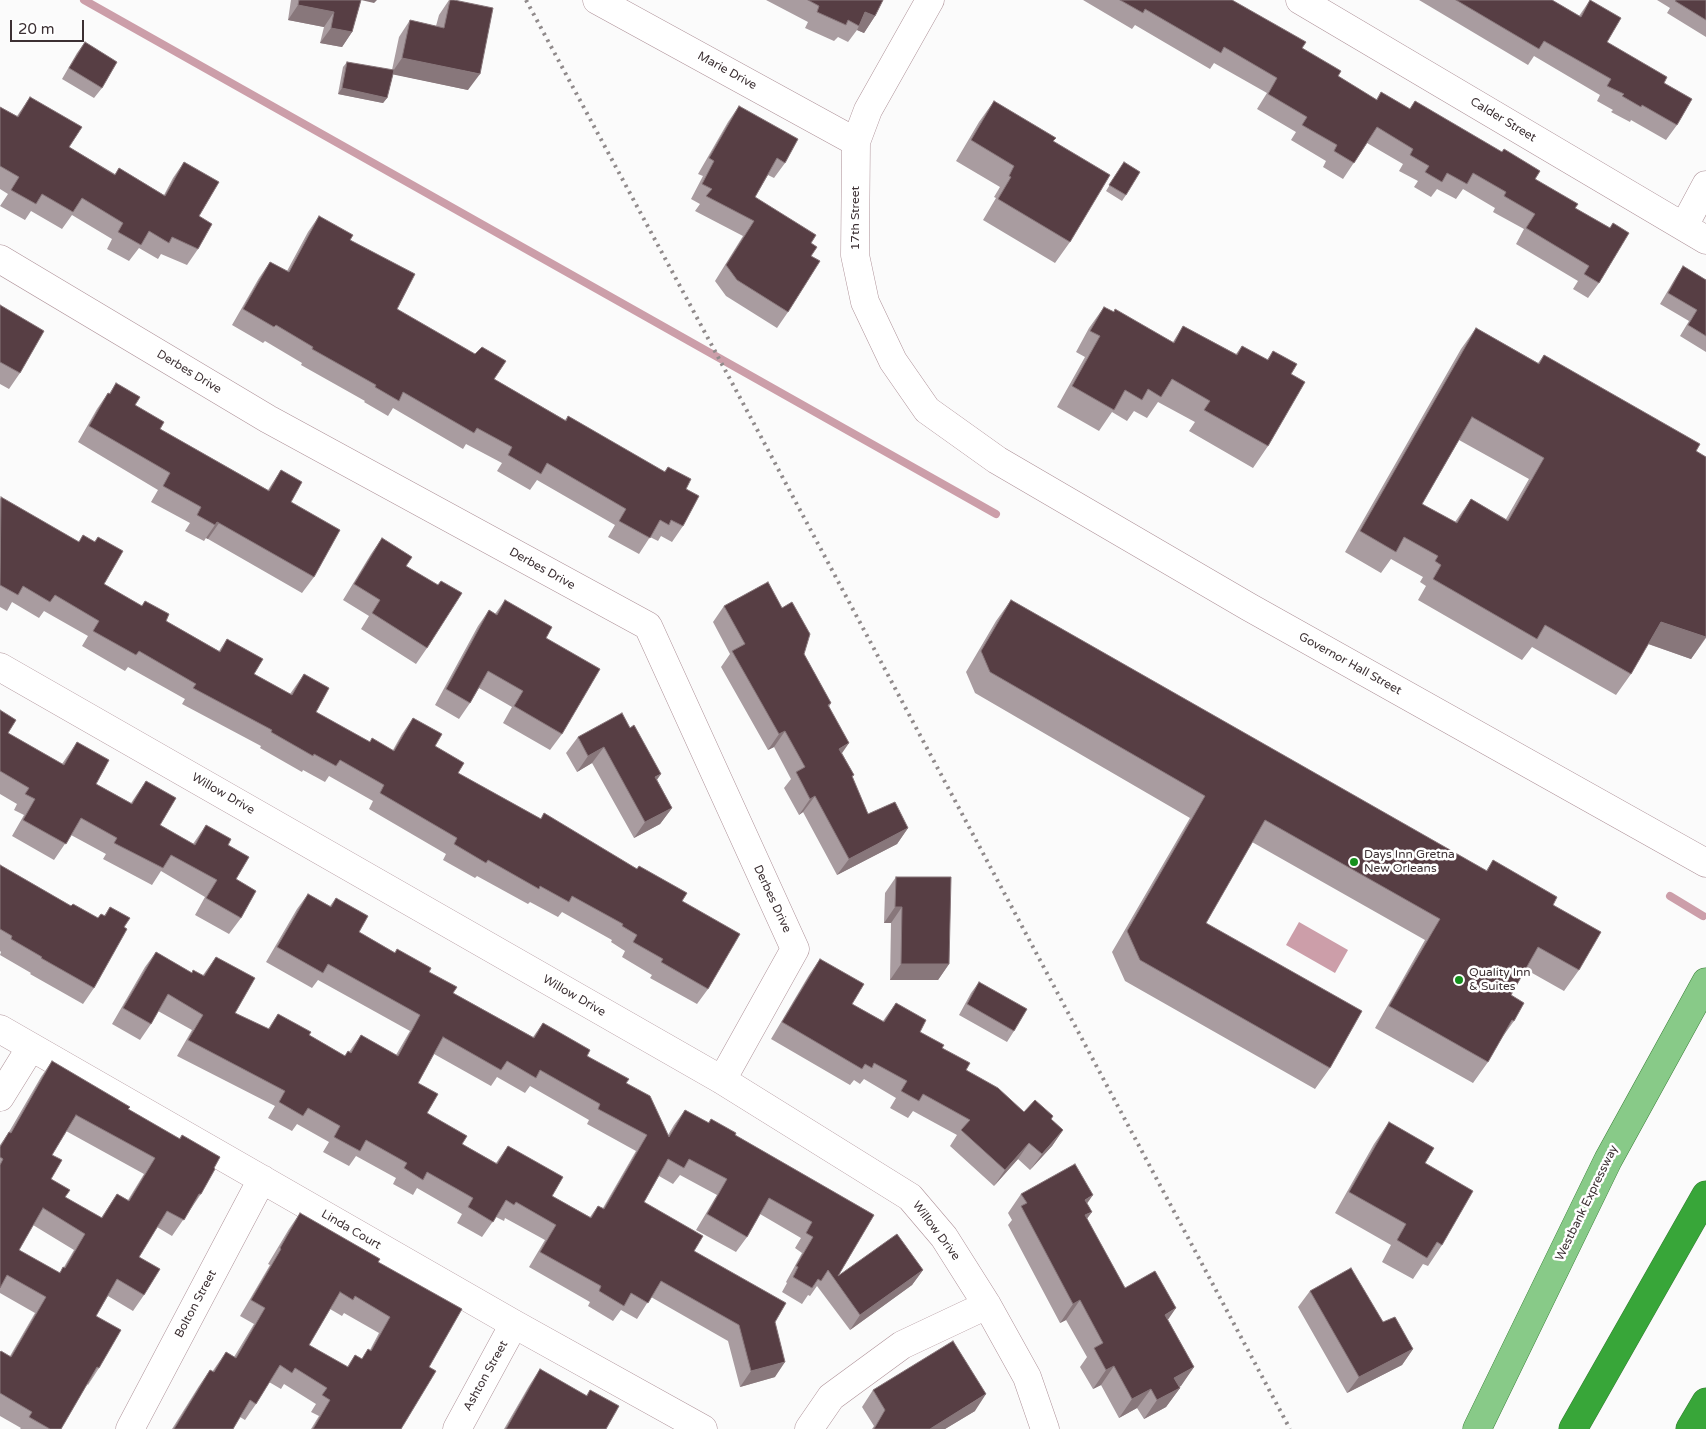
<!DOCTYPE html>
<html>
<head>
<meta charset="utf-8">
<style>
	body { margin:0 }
	#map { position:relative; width:1706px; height:1429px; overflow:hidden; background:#fbfbfb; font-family:"Varela Round",sans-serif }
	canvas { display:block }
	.scale { position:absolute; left:10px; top:20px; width:74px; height:22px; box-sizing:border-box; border:2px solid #3c3033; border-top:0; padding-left:6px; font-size:15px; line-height:18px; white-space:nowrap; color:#3c3033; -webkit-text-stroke:4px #fff; paint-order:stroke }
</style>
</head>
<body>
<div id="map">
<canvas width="1706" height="1429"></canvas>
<div class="scale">20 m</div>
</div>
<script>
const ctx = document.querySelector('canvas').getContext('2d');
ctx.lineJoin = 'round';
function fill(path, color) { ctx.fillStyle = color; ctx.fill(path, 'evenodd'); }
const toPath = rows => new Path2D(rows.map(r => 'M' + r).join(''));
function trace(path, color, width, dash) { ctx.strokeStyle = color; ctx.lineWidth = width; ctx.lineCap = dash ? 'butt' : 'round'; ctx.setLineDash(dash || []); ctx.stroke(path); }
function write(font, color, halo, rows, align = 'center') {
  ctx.font = font + ' "Varela Round",sans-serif'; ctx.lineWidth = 5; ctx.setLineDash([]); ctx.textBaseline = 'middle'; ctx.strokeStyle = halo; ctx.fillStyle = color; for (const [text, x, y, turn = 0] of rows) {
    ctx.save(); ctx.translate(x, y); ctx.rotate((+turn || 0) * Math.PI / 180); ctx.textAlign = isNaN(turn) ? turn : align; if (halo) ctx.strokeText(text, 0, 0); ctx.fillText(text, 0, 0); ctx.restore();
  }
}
fill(toPath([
	[1299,922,1348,950,1335,973,1286,945]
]), '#cc9ea9');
trace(toPath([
	[84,0,996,514],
	[1670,896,1703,916]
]), '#cc9ea9', 8);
const minor = toPath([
	[597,0,856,142],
	[930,0,868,110,856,142,855,255,865,302,893,361,927,410,997,460,1249,607,1706,863],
	[1300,0,1706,240],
	[1684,226,1706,185],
	[0,259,268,419,648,626,795,949,722,1080],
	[0,667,722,1080,910,1197,944,1237,987,1305,1027,1377,1045,1429],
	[0,1029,514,1324,703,1429],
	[0,1097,31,1047],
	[130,1429,262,1179],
	[457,1429,514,1324],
	[809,1429,831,1397,902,1345,987,1305]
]);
const major = toPath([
	[1477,1429,1608,1160,1706,982]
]);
const highway = toPath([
	[1573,1429,1706,1195],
	[1690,1429,1706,1402]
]);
trace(minor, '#ae9198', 29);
trace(major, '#397d37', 29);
trace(highway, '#397d37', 29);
trace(minor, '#fff', 28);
trace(major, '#88ca88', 28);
trace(highway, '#38a639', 28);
trace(toPath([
	[526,0,752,420,1290,1429]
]), '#908a8b', 4, [2.5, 5]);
fill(toPath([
	[291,0,361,0,352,32,342,47,320,43,324,27,288,20],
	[449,0,468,90,393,74,387,98,383,103,338,94,343,67,347,62,392,70,399,37,410,20,436,26,439,15],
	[766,0,883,0,875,16,864,33,857,30,848,42,838,37,834,41,805,28,808,22],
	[1083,0,1232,0,1302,48,1338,76,1376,100,1381,92,1410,109,1415,101,1535,179,1575,208,1610,228,1613,223,1599,283,1588,298,1573,289,1578,281,1516,244,1524,229,1493,212,1495,208,1463,189,1456,199,1437,189,1431,197,1414,187,1418,181,1399,171,1403,164,1367,143,1343,179,1323,167,1326,161,1291,140,1296,132,1257,109,1267,93,1214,63,1210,69,1135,25,1132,29],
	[1419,0,1552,0,1579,16,1590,0,1607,42,1664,83,1677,125,1666,140,1631,120,1630,122,1611,112,1613,110,1597,101,1600,95,1534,56,1528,65],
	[1657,0,1706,0,1706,37,1667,13,1670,8],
	[85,42,102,88,94,98,62,79,77,53],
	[30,97,69,147,115,174,119,168,164,195,173,178,184,162,199,216,198,249,187,265,161,254,158,259,139,248,129,261,107,249,112,239,72,215,62,229,31,211,25,220,0,206,8,194,0,189,0,107,17,116],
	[994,101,1053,141,1070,242,1055,263,983,220,996,198,994,197,1000,187,956,161,979,122],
	[739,106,785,163,774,178,768,175,755,197,811,243,811,256,788,312,777,328,726,296,715,281,743,236,695,211,700,204,691,199,703,176,698,174,728,122],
	[1124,162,1126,195,1122,201,1106,191],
	[319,216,350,240,397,309,494,379,565,420,568,416,664,472,668,467,686,489,683,526,672,542,661,536,658,541,650,537,639,554,608,537,615,525,537,480,530,490,497,471,502,463,466,444,463,449,393,408,388,416,364,402,365,401,301,365,302,363,265,341,263,343,232,325,259,278,270,262,287,271,308,232],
	[1683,266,1706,280,1706,352,1680,336,1689,321,1660,304,1676,277],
	[0,305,20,373,9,389,0,384],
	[1104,307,1173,342,1183,326,1236,354,1242,346,1267,360,1273,351,1291,374,1268,446,1253,468,1189,431,1195,422,1158,402,1147,418,1134,411,1127,421,1112,412,1099,431,1057,407,1085,357,1076,352,1089,328],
	[1476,328,1538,363,1544,355,1696,451,1706,638,1691,659,1648,644,1631,674,1616,695,1532,647,1522,660,1418,600,1426,586,1420,582,1423,577,1391,559,1381,573,1345,552,1461,349],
	[1459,440,1529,479,1506,519,1471,499,1455,522,1422,504],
	[116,383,135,405,160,429,268,490,281,470,314,577,302,593,208,539,206,538,204,541,185,531,190,523,151,502,158,490,78,442,97,409,108,393,109,394],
	[0,498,79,542,83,535,94,542,98,537,104,584,166,621,219,651,227,639,254,674,290,694,304,674,316,712,369,742,393,750,402,734,413,718,435,746,458,773,541,819,544,813,682,901,708,989,697,1004,650,978,652,975,622,957,625,951,611,942,612,940,562,912,558,917,530,902,528,904,477,876,475,878,443,860,446,854,369,809,373,801,329,776,325,782,303,770,302,772,260,748,261,746,182,704,185,699,128,667,125,671,82,646,88,636,44,611,39,618,12,602,7,611,0,607],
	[382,538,406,566,427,648,416,664,361,629,369,616,343,600,371,554],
	[505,600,546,638,562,734,550,750,503,723,512,707,479,688,470,703,459,719,435,705,478,626,489,610,495,614],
	[1011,600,1486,871,1493,860,1553,905,1579,970,1564,991,1525,969,1511,995,1514,1021,1501,1039,1488,1062,1473,1083,1375,1028,1425,940,1252,842,1206,923,1330,1068,1315,1089,1125,981,1112,952,1190,818,975,693,966,672,996,621],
	[724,606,804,654,831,703,829,707,842,753,854,775,852,777,868,814,908,828,897,844,837,875,803,812,799,815,784,788,791,779,774,747,768,750,721,667,730,654,713,622],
	[0,710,8,733,62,764,77,742,96,784,131,803,146,781,160,825,193,844,206,825,228,845,236,879,241,918,229,934,195,915,205,897,161,871,152,885,103,859,106,854,71,835,54,860,12,836,24,815,14,810,17,804,0,794],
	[630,728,672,808,660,824,634,838,592,763,577,772,566,753,578,737],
	[0,865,71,906,98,918,101,914,104,916,110,907,94,988,83,1004,30,974,31,973,0,955,1,952,0,951],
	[896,877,949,964,938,980,890,980,891,923,884,923,885,893],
	[308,894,330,906,336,898,359,932,429,972,453,993,533,1037,543,1023,587,1056,626,1083,668,1135,674,1125,685,1110,708,1123,711,1119,735,1135,874,1215,838,1276,923,1270,912,1285,850,1330,817,1286,810,1296,808,1295,802,1304,782,1292,787,1283,786,1282,802,1253,795,1248,801,1238,760,1214,747,1237,736,1252,696,1230,717,1195,680,1175,673,1184,659,1176,644,1202,694,1251,775,1322,775,1377,740,1387,728,1341,651,1297,637,1319,621,1310,613,1321,588,1306,590,1302,529,1267,545,1240,505,1218,504,1221,496,1217,482,1237,457,1223,462,1214,417,1188,413,1195,393,1184,396,1178,356,1156,349,1166,323,1152,329,1142,297,1124,292,1131,268,1118,275,1106,177,1056,192,1030,158,1011,151,1024,140,1040,112,1024,145,967,156,952,192,973,203,975,216,957,235,1013,268,1029,278,1014,309,1035,345,1056,348,1051,349,1052,361,1035,396,1055,410,1031,318,980,312,988,266,962,297,909],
	[434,1054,491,1086,497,1077,525,1093,530,1086,589,1120,587,1124,636,1151,603,1208,598,1206,590,1217,552,1196,508,1146,496,1163,462,1144,427,1113,418,1083],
	[820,959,852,1004,883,1021,896,1003,920,1032,942,1048,966,1070,1024,1112,1053,1116,1051,1119,1063,1130,1052,1146,1030,1170,1018,1159,994,1186,950,1146,957,1135,913,1111,908,1118,890,1108,896,1098,864,1079,860,1084,854,1080,850,1085,771,1039,809,975],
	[979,982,1014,1031,1007,1042,959,1015,971,993],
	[52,1061,128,1109,179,1139,182,1135,214,1168,201,1194,172,1236,157,1227,139,1257,144,1295,133,1311,108,1296,96,1316,99,1368,88,1385,87,1384,61,1429,20,1429,21,1428,0,1416,0,1352,10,1356,35,1313,0,1293,0,1145,9,1132,41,1077],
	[66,1131,144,1174,128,1200,117,1194,101,1218,65,1197,51,1179,52,1155],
	[33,1225,74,1250,64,1267,59,1273,19,1250],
	[1389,1122,1425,1163,1442,1245,1428,1266,1423,1264,1413,1279,1382,1262,1391,1245,1335,1213,1374,1144],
	[1021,1194,1087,1204,1087,1219,1125,1288,1168,1320,1194,1367,1179,1387,1180,1388,1166,1407,1144,1419,1137,1408,1119,1418,1101,1385,1093,1389,1080,1367,1087,1357,1066,1320,1060,1323,1008,1225,1012,1220,1008,1213],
	[300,1213,378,1262,429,1367,401,1429,311,1429,319,1416,311,1412,316,1404,284,1384,281,1389,269,1382,256,1404,245,1420,240,1417,233,1429,172,1429,199,1386,210,1370,212,1372,226,1352,234,1357,254,1324,240,1316,270,1265,268,1264,289,1229],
	[330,1309,342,1316,344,1313,379,1333,370,1350,368,1349,362,1359,355,1355,347,1367,309,1345],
	[1310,1291,1383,1322,1413,1349,1402,1365,1347,1393,1298,1307],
	[540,1369,586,1396,590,1390,606,1429,504,1429,529,1386],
	[873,1390,975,1411,945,1429,872,1429,874,1426,862,1407]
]), '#a99ca0');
fill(toPath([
	[361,0,377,0,374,3],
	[298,5,334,12,324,27,288,20],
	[865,12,875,16,864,33,857,30,859,26],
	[331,28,352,32,342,47,320,43],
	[402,58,480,74,468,90,391,74],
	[342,88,387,98,383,103,338,94],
	[217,522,219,523,208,539,206,538],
	[1661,622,1706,637,1691,659,1646,643],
	[785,731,774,747,768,750,779,734],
	[849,743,838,759,839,749],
	[604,747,592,763,577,772,588,756],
	[661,774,650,790,655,777],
	[815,796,803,812,799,815,810,799],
	[672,808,660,824,634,838,645,822],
	[908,828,897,844,837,875,849,859],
	[895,907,902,907,891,923,884,923],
	[901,964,949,964,938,980,890,980],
	[1063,1130,1052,1146,1030,1170,1042,1154],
	[1029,1143,1018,1159,994,1186,1005,1170],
	[1093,1195,1079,1215,1085,1200],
	[1092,1212,1078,1231,1085,1215],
	[923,1270,912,1285,850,1330,860,1315],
	[1080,1300,1066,1320,1060,1323,1073,1304],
	[1176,1308,1163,1327,1165,1315],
	[1413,1349,1402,1365,1347,1393,1359,1377],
	[785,1362,775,1377,740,1387,751,1371],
	[1114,1366,1101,1385,1093,1389,1106,1370],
	[1194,1367,1181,1386,1161,1397,1174,1378],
	[1180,1388,1166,1407,1144,1419,1157,1400],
	[1151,1389,1137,1408,1119,1418,1132,1399],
	[986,1394,975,1411,945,1429,930,1429]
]), '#88777b');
const building = toPath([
	[299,0,361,0,352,32,331,28,334,12,298,5,299,0],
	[450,0,454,0,493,8,480,74,402,58,410,20,444,28,450,0],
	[808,0,883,0,875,16,865,12,859,26,848,20,846,25,817,12,819,6,808,0],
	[1120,0,1232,0,1306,42,1302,48,1341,71,1338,76,1377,100,1381,92,1410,109,1415,101,1502,152,1504,149,1540,171,1535,179,1578,204,1575,208,1610,228,1613,223,1629,233,1599,283,1584,274,1589,266,1526,228,1535,214,1504,196,1506,192,1473,173,1467,184,1447,173,1442,182,1425,172,1429,166,1410,155,1413,149,1377,127,1354,163,1334,151,1337,145,1302,125,1307,117,1268,94,1277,78,1224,47,1221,53,1145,9,1143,13,1120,0],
	[1456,0,1552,0,1581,17,1590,0,1621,18,1607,42,1667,77,1664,83,1692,99,1677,125,1642,105,1641,107,1622,96,1624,94,1607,86,1611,79,1544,41,1539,49,1456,0],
	[1676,0,1706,0,1706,20,1675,1,1676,0],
	[85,42,117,62,102,88,69,68,85,42],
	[347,62,394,70,387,98,342,88,347,62],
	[30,97,82,127,69,147,115,175,119,168,165,196,184,162,219,182,199,216,212,224,198,249,172,237,169,243,149,231,141,245,118,232,123,223,82,198,73,212,42,194,36,204,11,190,19,177,0,166,0,107,18,117,30,97],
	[994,101,1056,138,1053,141,1110,175,1070,242,998,199,1011,177,1009,176,1014,166,971,140,994,101],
	[739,106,798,139,785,163,777,158,755,197,816,235,811,243,817,247,811,256,820,261,788,312,737,280,726,265,754,221,706,196,712,189,702,184,714,161,709,158,739,106],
	[1124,162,1140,172,1126,195,1109,185,1124,162],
	[319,216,353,235,350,240,415,274,397,309,475,354,482,347,506,361,494,379,566,421,568,416,665,472,668,467,691,479,686,489,699,496,683,526,671,520,669,525,660,520,650,538,619,521,626,509,547,463,541,474,508,455,512,447,477,428,474,433,403,392,399,401,375,387,376,385,312,349,313,347,276,325,274,327,243,309,270,262,289,272,319,216],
	[1683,266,1706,280,1706,336,1688,325,1697,310,1668,293,1683,266],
	[0,305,44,331,20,373,0,362,0,305],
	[1104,307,1114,312,1115,309,1174,343,1183,326,1237,355,1242,346,1268,360,1273,351,1297,364,1291,374,1305,382,1268,446,1204,410,1210,401,1172,379,1161,397,1148,389,1142,400,1125,390,1114,410,1072,386,1100,336,1090,331,1104,307],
	[1476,328,1539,364,1544,355,1700,444,1696,451,1706,457,1706,637,1661,622,1631,674,1545,625,1537,639,1433,579,1441,565,1435,561,1438,556,1404,537,1396,552,1360,531,1476,328],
	[1472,417,1544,458,1508,521,1471,499,1457,523,1422,504,1472,417],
	[116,383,140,397,135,405,164,422,160,429,269,491,281,470,302,482,291,502,340,530,314,577,219,523,217,522,215,525,197,515,201,507,163,486,170,473,89,426,108,393,110,394,116,383],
	[1,497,79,542,83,535,95,542,98,537,123,551,104,584,142,606,145,601,169,614,166,621,220,652,227,639,263,659,254,674,292,695,304,674,329,688,316,712,370,742,372,738,394,751,413,718,442,734,435,746,464,763,458,773,541,819,544,813,637,869,639,866,687,893,682,901,740,934,708,989,661,962,663,959,633,942,637,935,622,926,623,924,572,896,569,902,540,886,539,889,488,860,486,863,454,844,457,838,380,793,384,785,340,760,336,766,314,754,313,756,271,732,272,730,193,688,196,684,139,651,136,655,93,631,99,621,55,595,50,602,23,586,18,595,0,585,1,497],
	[382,538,412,557,406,566,438,585,441,581,462,593,427,648,372,613,380,600,354,584,382,538],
	[768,582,782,608,792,602,810,634,804,654,831,703,828,705,849,743,839,749,854,775,852,776,868,814,895,802,908,828,849,859,815,796,810,799,796,772,805,767,785,731,779,734,732,651,745,644,724,606,768,582],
	[505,600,552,627,546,638,600,669,562,734,514,706,523,691,488,671,470,703,446,689,489,610,497,615,505,600],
	[1011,600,1487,871,1493,860,1557,897,1553,905,1601,932,1579,970,1538,947,1511,995,1524,1003,1514,1021,1512,1020,1488,1062,1389,1006,1440,919,1265,820,1206,923,1362,1011,1330,1068,1140,960,1127,931,1205,796,990,672,981,651,1011,600],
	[0,710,16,720,8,733,64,765,77,742,109,760,96,784,132,804,146,781,176,798,160,825,195,845,206,825,231,839,228,845,249,857,236,879,256,891,241,918,206,898,217,880,171,855,163,868,114,843,117,838,81,818,66,844,23,820,35,799,25,794,29,788,0,771,0,710],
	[622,713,630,728,634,725,661,774,655,777,672,808,645,822,604,747,588,756,578,737,622,713],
	[0,865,71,906,73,904,98,918,101,914,105,916,110,907,130,918,124,927,127,929,94,988,41,958,42,957,11,939,12,936,0,929,0,865],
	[896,877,951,877,949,964,901,964,902,907,895,907,896,877],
	[308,894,331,907,336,898,368,916,359,932,395,953,397,949,431,968,429,972,457,987,453,993,534,1038,543,1023,590,1050,587,1056,629,1079,626,1083,650,1096,669,1137,685,1110,709,1123,711,1119,736,1133,735,1135,874,1215,838,1276,897,1234,923,1270,860,1315,828,1270,821,1281,818,1279,812,1288,793,1277,798,1267,796,1266,813,1237,806,1233,812,1222,769,1198,747,1237,707,1214,727,1179,689,1159,684,1168,668,1159,644,1202,703,1236,694,1251,786,1303,775,1322,785,1362,751,1371,739,1325,661,1281,648,1303,631,1293,624,1306,599,1291,601,1286,540,1252,556,1225,516,1202,514,1205,506,1200,493,1222,468,1207,473,1198,427,1172,423,1180,404,1168,407,1163,366,1140,360,1151,334,1137,340,1126,308,1108,303,1116,279,1102,285,1091,188,1040,203,1015,168,994,151,1024,123,1008,156,952,192,973,193,970,204,976,216,957,255,978,235,1013,269,1029,278,1014,311,1032,309,1035,345,1056,348,1051,351,1053,361,1035,398,1056,420,1015,328,964,323,973,277,947,308,894],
	[443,1037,501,1070,507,1061,536,1078,540,1070,600,1104,598,1109,647,1135,604,1209,598,1206,591,1218,552,1196,563,1177,508,1146,497,1164,462,1144,467,1136,427,1113,438,1094,418,1083,443,1037],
	[820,959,864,984,852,1004,884,1022,896,1003,926,1020,920,1032,944,1045,942,1048,970,1063,966,1070,998,1088,1024,1112,1035,1100,1053,1116,1051,1119,1063,1130,1042,1154,1029,1143,1005,1170,961,1130,970,1120,923,1094,919,1101,901,1091,907,1081,874,1063,872,1068,865,1064,862,1069,782,1022,820,959],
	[979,982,1027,1009,1014,1031,967,1004,979,982],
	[52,1061,130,1107,128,1109,180,1139,182,1135,220,1157,214,1168,215,1169,201,1194,199,1194,184,1220,167,1211,139,1257,160,1269,144,1295,117,1279,96,1316,121,1330,99,1368,97,1367,61,1429,50,1429,29,1417,32,1412,0,1393,0,1352,1,1351,11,1357,46,1297,7,1275,0,1288,0,1165,3,1159,0,1157,0,1147,9,1132,11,1133,52,1061],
	[76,1115,155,1158,129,1201,117,1194,102,1218,65,1197,70,1190,51,1179,62,1160,52,1155,76,1115],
	[43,1208,85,1234,65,1268,63,1267,60,1273,19,1250,43,1208],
	[1389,1122,1434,1148,1425,1163,1473,1191,1442,1245,1437,1242,1427,1258,1397,1240,1406,1224,1349,1192,1389,1122],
	[1075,1164,1093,1195,1085,1200,1092,1212,1085,1215,1125,1288,1155,1271,1176,1308,1165,1315,1194,1367,1174,1378,1180,1388,1157,1400,1151,1389,1132,1399,1114,1366,1106,1370,1094,1348,1103,1343,1080,1300,1073,1304,1021,1206,1027,1203,1021,1194,1075,1164],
	[300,1213,380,1259,378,1262,462,1309,429,1367,436,1371,401,1429,313,1429,330,1400,322,1395,327,1388,295,1368,292,1373,280,1365,256,1404,250,1400,233,1429,174,1429,210,1370,214,1372,226,1352,236,1358,265,1308,251,1300,281,1249,280,1248,300,1213],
	[340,1292,353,1300,355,1296,390,1317,371,1351,368,1349,362,1359,355,1355,348,1367,309,1345,340,1292],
	[1351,1268,1383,1322,1395,1317,1413,1349,1359,1377,1310,1291,1351,1268],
	[953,1341,986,1394,930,1429,874,1429,885,1410,873,1390,953,1341],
	[540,1369,587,1396,590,1390,619,1406,606,1429,506,1429,540,1369]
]);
fill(building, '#573e44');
trace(building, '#88777b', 1);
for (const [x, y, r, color] of [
	[1354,862,5,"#16901d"],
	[1459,980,5,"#16901d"]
]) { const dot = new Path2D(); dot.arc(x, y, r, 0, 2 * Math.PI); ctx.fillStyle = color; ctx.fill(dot); trace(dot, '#fff', 2); }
write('12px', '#3c3033', '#fff', [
	["Marie Drive",727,71,29],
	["Calder Street",1503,120,31],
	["17th Street",856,218,-90],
	["Derbes Drive",189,372,31],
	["Derbes Drive",542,569,29],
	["Governor Hall Street",1350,664,29],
	["Willow Drive",223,794,30],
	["Derbes Drive",772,899,65],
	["Willow Drive",574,996,30],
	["Westbank Expressway",1587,1203,-64],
	["Linda Court",351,1230,30],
	["Willow Drive",936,1231,53],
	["Bolton Street",196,1304,-62],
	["Ashton Street",486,1376,-61]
]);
write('12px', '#3c3033', '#fff', [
	["Days Inn Gretna",1364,855],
	["New Orleans",1364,869],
	["Quality Inn",1469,973],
	["& Suites",1469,987]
], 'left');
</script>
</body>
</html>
